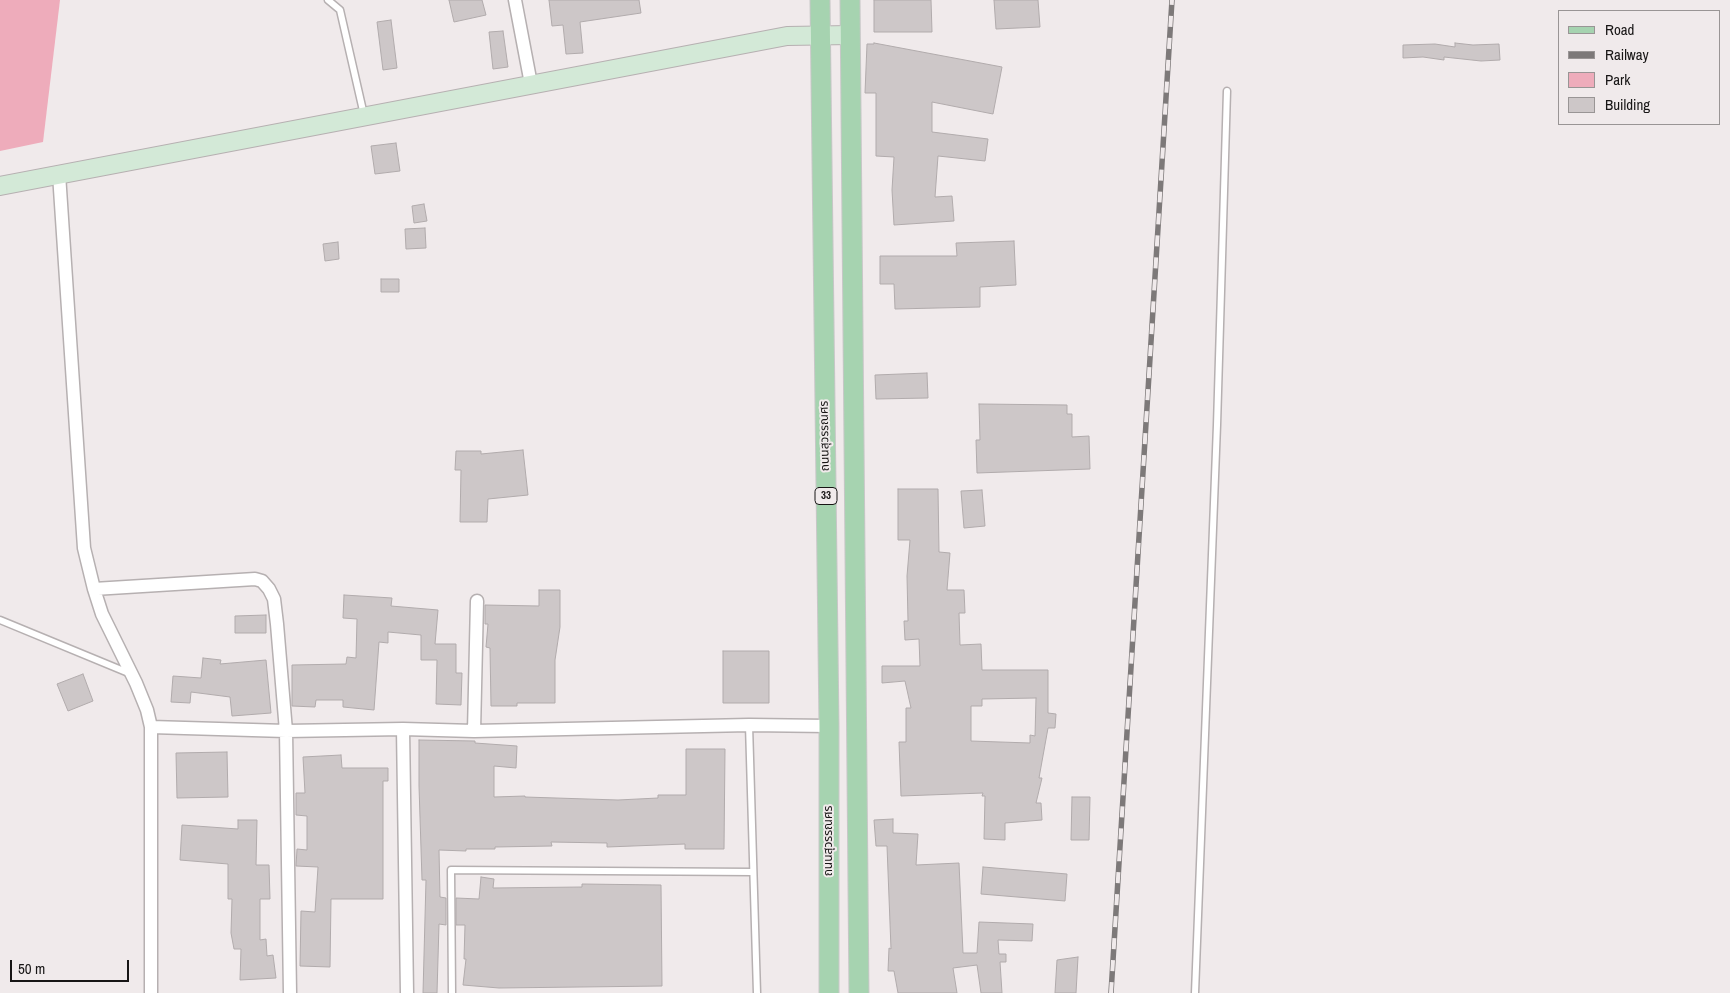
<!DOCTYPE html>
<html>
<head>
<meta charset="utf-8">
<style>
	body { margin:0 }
	#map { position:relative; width:1730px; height:993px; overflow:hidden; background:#f0eaeb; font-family:"Archivo Narrow",sans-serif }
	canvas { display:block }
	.legend { position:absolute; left:1558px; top:10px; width:162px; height:115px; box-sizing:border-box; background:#f0eaeb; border:1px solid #999595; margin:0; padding:6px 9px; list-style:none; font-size:15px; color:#171515 }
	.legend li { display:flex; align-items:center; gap:10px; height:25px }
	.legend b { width:25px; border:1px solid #999595 }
	.scale { position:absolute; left:10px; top:960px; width:119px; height:22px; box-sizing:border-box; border:2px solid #171515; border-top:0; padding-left:6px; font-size:15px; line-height:18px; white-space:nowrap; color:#171515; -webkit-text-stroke:4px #f0eaeb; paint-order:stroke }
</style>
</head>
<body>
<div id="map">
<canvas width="1730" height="993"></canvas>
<ul class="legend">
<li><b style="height:6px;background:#a6d3b0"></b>Road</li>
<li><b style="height:6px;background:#7d7979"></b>Railway</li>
<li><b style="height:14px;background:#eeacbb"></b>Park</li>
<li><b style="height:14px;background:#cdc7c8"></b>Building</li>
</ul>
<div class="scale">50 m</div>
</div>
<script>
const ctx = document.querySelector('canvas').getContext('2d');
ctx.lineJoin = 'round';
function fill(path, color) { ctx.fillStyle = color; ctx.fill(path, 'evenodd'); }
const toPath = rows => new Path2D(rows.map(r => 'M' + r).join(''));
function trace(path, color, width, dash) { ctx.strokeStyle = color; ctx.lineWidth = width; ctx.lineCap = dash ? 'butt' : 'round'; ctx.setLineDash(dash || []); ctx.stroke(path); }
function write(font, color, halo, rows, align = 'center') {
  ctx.font = font + ' "Archivo Narrow","Noto Sans Thai",sans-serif'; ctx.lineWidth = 4; ctx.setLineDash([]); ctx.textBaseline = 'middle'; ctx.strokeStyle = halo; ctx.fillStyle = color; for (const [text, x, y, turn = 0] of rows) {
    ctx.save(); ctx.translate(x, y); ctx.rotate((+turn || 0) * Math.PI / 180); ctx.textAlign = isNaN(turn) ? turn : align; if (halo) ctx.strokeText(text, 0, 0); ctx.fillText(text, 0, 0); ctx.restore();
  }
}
fill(toPath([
	[0,0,60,0,43,142,0,151]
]), '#eeacbb');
const building = toPath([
	[449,0,482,0,486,15,454,22,449,0],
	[549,0,639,0,641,13,580,22,583,53,566,54,563,25,552,26,549,0],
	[874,0,931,0,932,32,874,32,874,0],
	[994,0,1038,0,1040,27,996,29,994,0],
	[391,20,397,68,383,70,377,22,391,20],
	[503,31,508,67,493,69,489,32,503,31],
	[874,43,1002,67,993,114,932,102,932,132,988,139,985,161,938,156,935,197,952,196,954,221,894,225,892,190,894,157,876,156,876,93,865,93,867,44,874,44,874,43],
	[1455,43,1473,45,1499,44,1500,60,1481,61,1444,57,1444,60,1423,57,1403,58,1403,45,1435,44,1455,47,1455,43],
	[396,143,400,171,375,174,371,146,396,143],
	[424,204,427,221,414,223,412,206,424,204],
	[425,228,426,248,406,249,405,229,425,228],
	[1014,241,1016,285,980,287,980,307,895,309,894,284,880,284,880,256,957,256,956,243,1014,241],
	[338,242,339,259,325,261,323,244,338,242],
	[381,279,399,279,399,292,381,292,381,279],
	[927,373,928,398,876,399,875,375,927,373],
	[979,404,1067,405,1067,414,1072,414,1072,437,1089,436,1090,469,977,473,976,440,980,440,979,404],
	[523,450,528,495,488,499,487,522,460,522,461,470,455,470,456,451,481,451,481,454,523,450],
	[898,489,938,489,939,552,950,553,947,590,964,590,965,613,959,613,960,645,981,644,982,670,1048,670,1048,713,1056,714,1055,728,1048,728,1039,778,1042,778,1036,803,1041,803,1042,820,1005,823,1005,840,984,839,985,796,982,796,983,793,901,796,899,742,906,742,906,708,911,708,905,681,882,683,882,666,920,666,919,639,905,640,904,621,908,621,907,576,910,540,898,540,898,489],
	[1036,698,1035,736,1030,735,1030,743,971,741,971,706,982,706,982,699,1036,698],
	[982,490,985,526,964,528,961,491,982,490],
	[539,590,560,590,560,627,555,660,555,703,517,703,517,706,491,706,490,648,486,647,488,624,485,624,485,605,539,606,539,590],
	[344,595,392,598,391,606,438,610,435,644,456,644,456,673,462,673,461,705,436,704,437,660,421,660,421,635,388,632,388,643,379,642,374,710,343,707,343,700,316,700,315,707,292,706,292,665,346,664,347,657,356,658,357,619,343,618,344,595],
	[266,615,266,633,235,633,235,616,266,615],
	[723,651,769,651,769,703,723,703,723,651],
	[203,658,221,660,220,664,266,660,271,713,232,716,230,697,191,692,190,703,171,702,173,676,201,678,203,658],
	[83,674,93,701,68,711,57,684,83,674],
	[419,740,475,741,475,743,517,746,516,768,494,766,494,797,525,796,525,797,618,800,658,798,658,795,686,795,686,749,725,749,724,849,685,849,685,844,607,847,607,843,551,842,552,846,495,847,495,849,466,849,466,851,439,850,440,897,446,898,446,925,439,924,437,993,423,993,426,880,422,880,419,786,419,740],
	[227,752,228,797,177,798,176,753,227,752],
	[341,755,342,768,388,768,388,781,383,781,383,899,331,899,330,967,300,966,301,911,315,912,318,867,296,866,297,849,307,850,307,816,296,815,296,793,305,793,303,757,341,755],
	[1072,797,1090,797,1089,840,1071,840,1072,797],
	[893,819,893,833,918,834,916,865,959,863,963,953,977,953,979,922,1033,924,1032,941,998,940,999,954,1006,954,1006,962,1000,962,1002,993,981,993,977,965,953,968,957,993,898,993,894,971,888,971,889,948,891,949,887,846,876,846,874,820,893,819],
	[238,820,257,820,256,865,269,865,270,899,260,899,260,940,266,939,267,956,273,955,276,978,240,980,241,949,234,949,231,933,232,899,228,899,228,864,180,860,182,825,238,829,238,820],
	[983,867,1067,874,1065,901,981,894,983,867],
	[481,877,494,879,493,888,582,887,582,884,661,885,662,986,499,988,463,985,466,959,464,959,465,925,456,925,456,898,479,899,481,877],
	[1078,957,1076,993,1055,993,1057,960,1078,957]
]);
fill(building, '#cdc7c8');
trace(building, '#b1abac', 1);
const lane = toPath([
	[328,0,340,10,364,115],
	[0,620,131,674],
	[749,725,757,993],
	[452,993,451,870,753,872],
	[1195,993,1217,425,1227,91]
]);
const street = toPath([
	[515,0,531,84],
	[59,174,84,548,94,589,102,614,136,683,147,710,151,727,151,993],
	[94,589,255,579,262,581,269,589,274,599,277,624,286,731,290,993],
	[151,727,286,731,403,729,474,731,749,725,829,726],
	[403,729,407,993],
	[474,731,477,601]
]);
const secondary = toPath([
	[0,186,787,36,850,35]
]);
const primary = toPath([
	[820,0,829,726,829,993],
	[850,0,859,993]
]);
trace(lane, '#b6b0b1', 9);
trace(street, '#b6b0b1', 15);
trace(secondary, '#b6b0b1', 20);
trace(primary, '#c7c7c7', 21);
trace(lane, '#fff', 6);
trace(street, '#fff', 12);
trace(secondary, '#d3e9d7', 18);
trace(primary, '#a6d3b0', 19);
const rail = toPath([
	[1111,993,1172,0]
]);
trace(rail, '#7d7979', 5.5);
trace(rail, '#f0eaeb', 4, [11]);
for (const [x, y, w] of [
	[826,496,22]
]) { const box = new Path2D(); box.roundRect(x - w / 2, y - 8.5, w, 17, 4); ctx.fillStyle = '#f0eaeb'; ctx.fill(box); trace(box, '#171515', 1); }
write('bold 11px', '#171515', null, [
	["33",826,496]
]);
write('12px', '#171515', '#f0eaeb', [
	["ถนนสุวรรณศร",825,436,-91],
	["ถนนสุวรรณศร",829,841,-90]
]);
</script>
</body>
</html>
